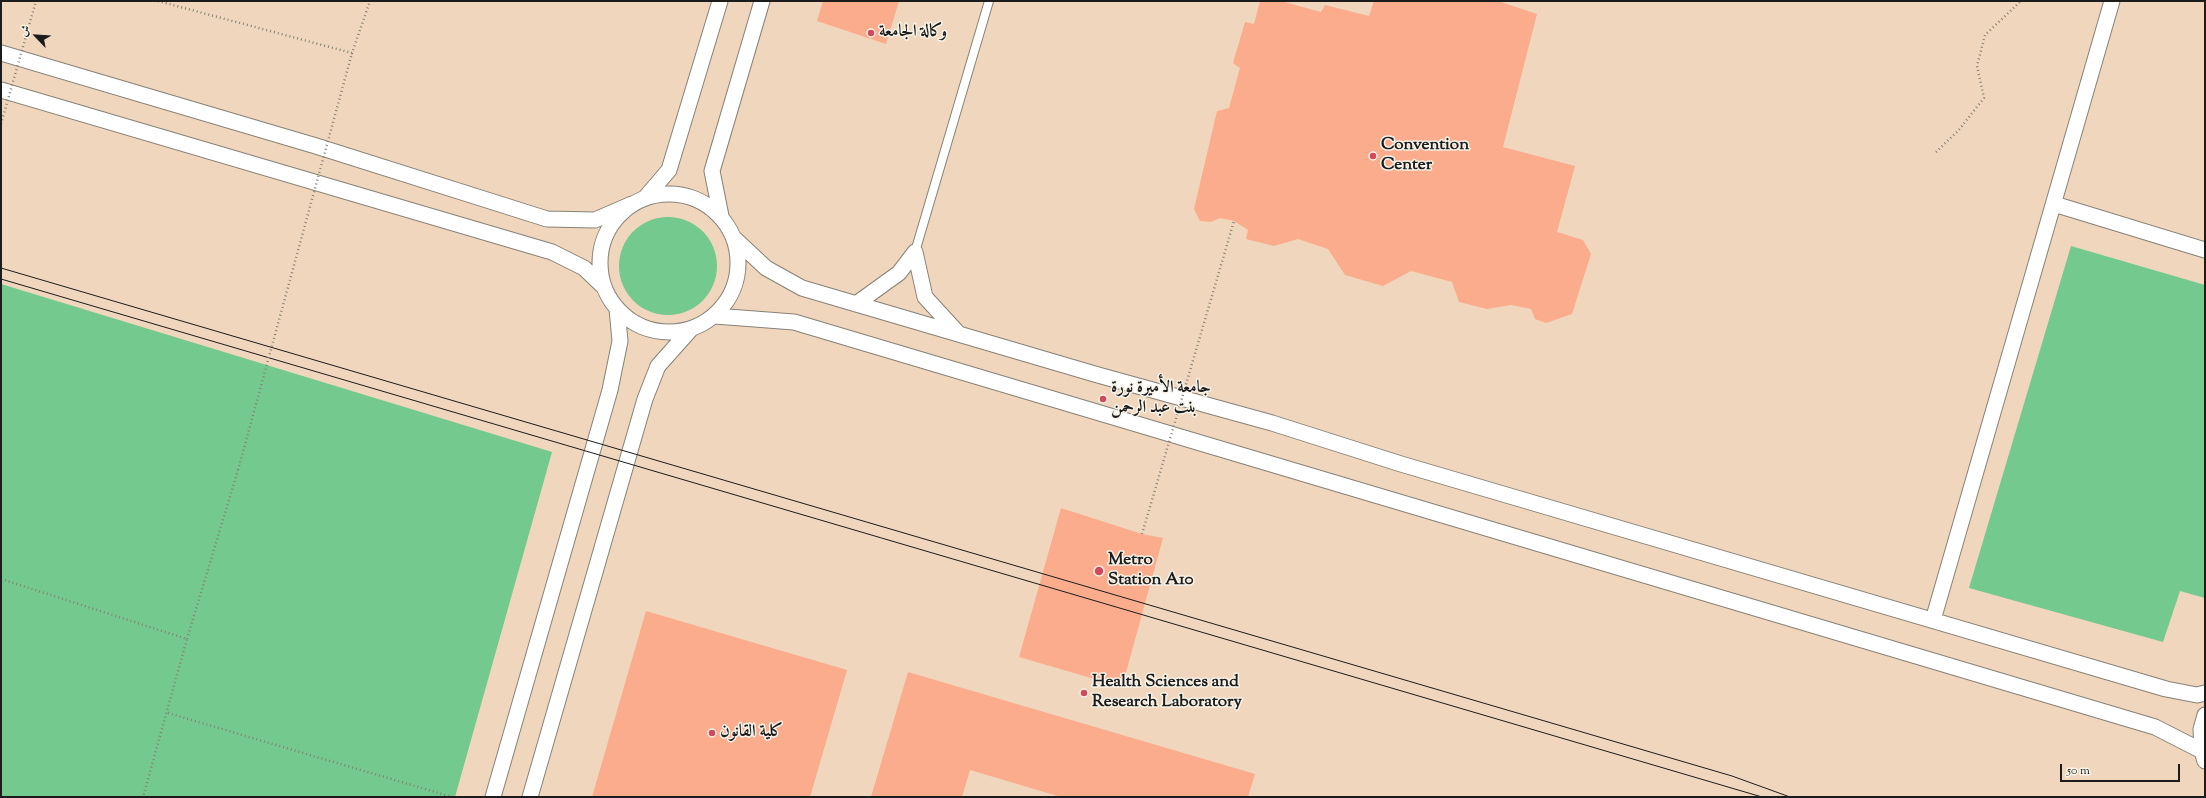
<!DOCTYPE html>
<html>
<head>
<meta charset="utf-8">
<style>
	body { margin:0 }
	#map { position:relative; width:2206px; height:798px; overflow:hidden; background:#f1e9d3; font-family:"Sorts Mill Goudy",Amiri,serif }
	canvas { display:block }
	.frame { position:absolute; inset:0; border:2px solid #1c1c1c; pointer-events:none }
	.north { position:absolute; left:16px; top:16px; width:40px; height:40px; -webkit-text-stroke:3px #f7f3e8; paint-order:stroke; rotate:295deg; font-size:11px; font-weight:700; line-height:16px; text-align:center; color:#1c1c1c }
	.north::after { content:''; display:block; margin:auto; width:14px; height:18px; background:#1c1c1c; clip-path:polygon(50% 0,100% 100%,50% 72%,0 100%) }
	.scale { position:absolute; left:2060px; top:764px; width:120px; height:18px; box-sizing:border-box; border:2px solid #1c1c1c; border-top:0; padding-left:5px; font-size:12px; line-height:14px; white-space:nowrap; color:#1c1c1c; -webkit-text-stroke:3px #f7f3e8; paint-order:stroke }
</style>
</head>
<body>
<div id="map">
<canvas width="2206" height="798"></canvas>
<div class="frame"></div>
<div class="north">ش</div>
<div class="scale">50 m</div>
</div>
<script>
const ctx = document.querySelector('canvas').getContext('2d');
ctx.lineJoin = 'round';
function fill(path, color) { ctx.fillStyle = color; ctx.fill(path, 'evenodd'); }
const toPath = rows => new Path2D(rows.map(r => 'M' + r).join(''));
function trace(path, color, width, dash) { ctx.strokeStyle = color; ctx.lineWidth = width; ctx.lineCap = dash ? 'butt' : 'round'; ctx.setLineDash(dash || []); ctx.stroke(path); }
function write(font, color, halo, rows, align = 'center') {
  ctx.font = font + ' "Sorts Mill Goudy",Amiri,serif'; ctx.lineWidth = 3; ctx.setLineDash([]); ctx.textBaseline = 'middle'; ctx.strokeStyle = halo; ctx.fillStyle = color; for (const [text, x, y, turn = 0] of rows) {
    ctx.save(); ctx.translate(x, y); ctx.rotate((+turn || 0) * Math.PI / 180); ctx.textAlign = isNaN(turn) ? turn : align; if (halo) ctx.strokeText(text, 0, 0); ctx.fillText(text, 0, 0); ctx.restore();
  }
}
fill(toPath([
	[1,1,2205,1,2205,797,1,797]
]), '#f0d6bc');
fill(toPath([
	'619 266a49 49 0 1 1 98 0a49 49 0 1 1-98 0Z',
	[2071,246,2205,285,2205,598,2180,591,2163,642,1969,588],
	[1,284,552,452,455,797,1,797]
]), '#73c98e');
fill(toPath([
	[823,1,899,1,886,44,817,21],
	[1260,1,1281,1,1321,12,1325,5,1369,16,1374,1,1498,1,1537,14,1503,147,1575,166,1557,232,1583,240,1591,254,1572,314,1546,323,1535,319,1531,309,1511,305,1487,309,1459,302,1452,282,1411,271,1383,286,1345,275,1328,249,1298,239,1274,246,1246,239,1248,230,1234,221,1220,218,1211,222,1200,221,1194,209,1217,111,1229,108,1240,68,1233,63,1245,22,1254,24],
	[1061,508,1142,534,1163,538,1122,687,1019,657],
	[646,611,847,670,810,797,592,797],
	[908,672,1255,774,1248,797,1061,797,970,770,962,797,871,797]
]), '#fbac8c');
const lane = toPath([
	[915,252,989,1]
]);
const street = toPath([
	[1,53,316,146,547,219,595,220,632,204],
	[1,90,552,252,584,268,604,287],
	'600 263a69 69 0 1 1 138 0a69 69 0 1 1-138 0Z',
	[645,198,669,170,720,1],
	[2054,204,2205,250],
	[721,216,712,171,762,1],
	[735,239,766,268,802,288,1098,375,1272,423,1401,464,2166,689,2197,695,2205,693],
	[856,304,899,273,915,252,925,297,958,333],
	[715,316,794,322,2155,727,2202,751],
	[1933,620,2112,1],
	[2205,715,2201,729,2202,751,2205,761],
	[493,797,610,390,620,341,617,309],
	[530,797,645,399,658,366,691,329]
]);
trace(lane, '#868278', 10);
trace(street, '#868278', 17);
trace(toPath([
	[158,1,352,53,370,1],
	[1936,152,1958,131,1984,98,1977,66,1985,35,2021,1],
	[1,579,187,639,143,797],
	[187,639,238,470],
	[168,713,452,797]
]), '#868278', 2.5, [1, 3]);
trace(lane, '#fff', 8);
trace(street, '#fff', 15);
trace(toPath([
	[1,268,1732,776,1790,797],
	[1,279,1762,797]
]), '#1c1c1c', 1);
trace(toPath([
	[1,124,36,1],
	[238,470,352,53],
	[1142,534,1234,221]
]), '#868278', 2.5, [1, 3]);
for (const [x, y, r, color] of [
	[871,33,4,"#d1495b"],
	[1373,156,4,"#d1495b"],
	[1103,399,4,"#d1495b"],
	[1099,571,5,"#d1495b"],
	[1084,693,4,"#d1495b"],
	[712,733,4,"#d1495b"]
]) { const dot = new Path2D(); dot.arc(x, y, r, 0, 2 * Math.PI); ctx.fillStyle = color; ctx.fill(dot); trace(dot, '#f7f3e8', 1.5); }
write('bold 17px', '#1c1c1c', '#f7f3e8', [
	["وكالة الجامعة",879,33],
	["Convention",1381,146],
	["Center",1381,166],
	["جامعة الأميرة نورة",1111,389],
	["بنت عبد الرحمن",1111,409],
	["Metro",1108,561],
	["Station A10",1108,581],
	["Health Sciences and",1092,683],
	["Research Laboratory",1092,703],
	["كلية القانون",720,733]
], 'left');
</script>
</body>
</html>
